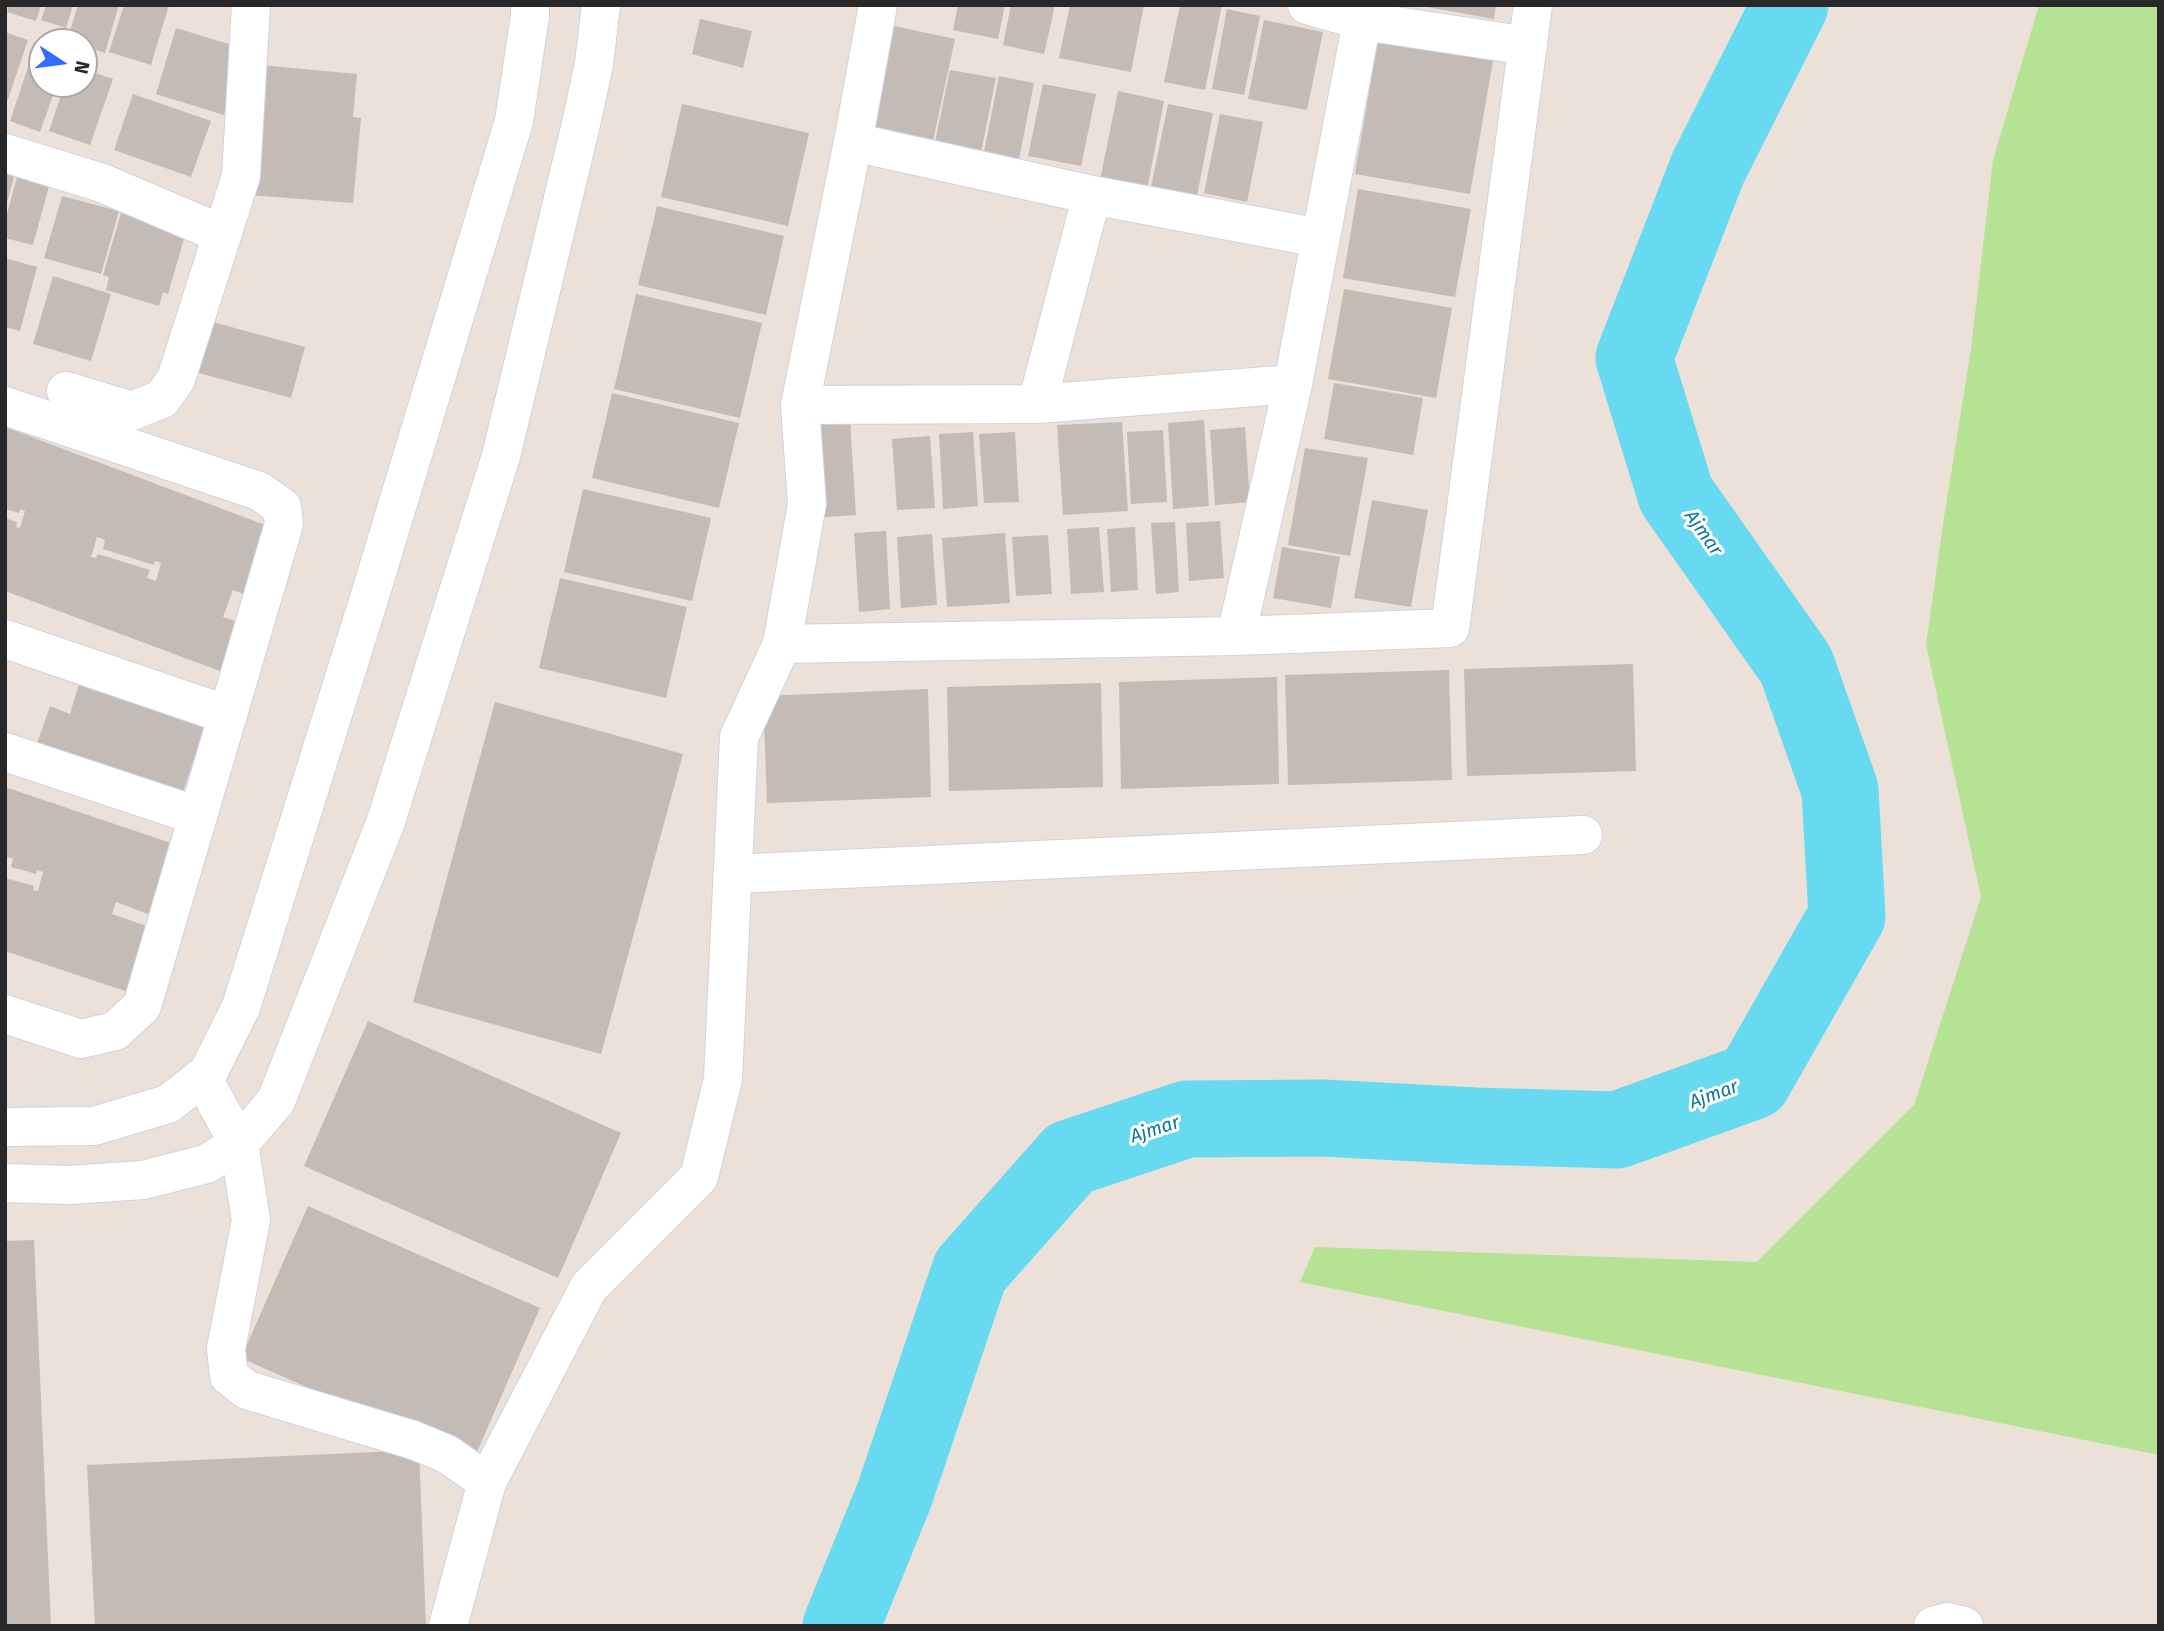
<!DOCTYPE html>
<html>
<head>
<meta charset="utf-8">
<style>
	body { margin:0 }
	#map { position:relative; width:2164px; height:1631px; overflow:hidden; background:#ebe1d8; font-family:"Fira Sans",sans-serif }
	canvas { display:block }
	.frame { position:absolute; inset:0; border:7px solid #282828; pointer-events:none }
	.north { position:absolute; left:28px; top:28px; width:70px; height:70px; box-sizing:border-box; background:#fff; border:2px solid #a9a9a9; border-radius:50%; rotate:103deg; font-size:19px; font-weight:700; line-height:28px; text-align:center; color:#282828 }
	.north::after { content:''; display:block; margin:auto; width:24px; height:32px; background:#326dfe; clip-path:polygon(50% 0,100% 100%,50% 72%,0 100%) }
</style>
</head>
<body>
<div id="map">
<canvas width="2164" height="1631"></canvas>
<div class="frame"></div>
<div class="north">N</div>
</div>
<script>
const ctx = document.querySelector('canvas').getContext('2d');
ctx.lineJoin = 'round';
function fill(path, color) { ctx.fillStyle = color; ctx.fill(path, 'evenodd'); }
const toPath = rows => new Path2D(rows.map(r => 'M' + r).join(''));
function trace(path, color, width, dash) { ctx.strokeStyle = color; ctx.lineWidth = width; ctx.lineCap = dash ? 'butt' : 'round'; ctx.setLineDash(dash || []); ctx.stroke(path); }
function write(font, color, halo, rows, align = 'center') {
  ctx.font = font + ' "Fira Sans",sans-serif'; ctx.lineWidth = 6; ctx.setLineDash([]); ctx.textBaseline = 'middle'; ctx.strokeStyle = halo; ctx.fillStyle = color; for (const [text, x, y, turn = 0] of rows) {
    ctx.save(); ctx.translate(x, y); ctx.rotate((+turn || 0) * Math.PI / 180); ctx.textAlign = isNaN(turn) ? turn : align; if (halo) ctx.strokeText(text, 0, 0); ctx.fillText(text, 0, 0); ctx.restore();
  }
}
fill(toPath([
	[2039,5,2159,5,2159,1455,1300,1282,1315,1247,1757,1262,1914,1105,1981,897,1926,645,1943,524,1971,349,1993,160]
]), '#b6e393');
trace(toPath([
	[841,1626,894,1496,970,1271,1070,1158,1187,1119,1323,1118,1475,1126,1617,1130,1753,1081,1847,916,1840,790,1796,665,1676,495,1634,358,1708,168,1790,5]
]), '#67daf1', 77);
fill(toPath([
	[9,5,41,5,36,21,7,12],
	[46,5,73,5,66,28,41,20],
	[78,5,119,5,105,53,84,46,84,42,67,41],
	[124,5,169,5,151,65,109,52],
	[958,5,1005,5,998,39,953,30],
	[1011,5,1055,5,1044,54,1003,45],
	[1070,5,1144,5,1131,72,1059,58],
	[1180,5,1222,5,1205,90,1164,82],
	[1416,5,1496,5,1494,19],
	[1227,9,1260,16,1244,95,1212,89],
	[700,19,752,31,743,68,692,54],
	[1264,20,1323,32,1307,110,1248,99],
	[890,25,955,39,931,150,865,135],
	[176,28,245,49,224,115,156,94],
	[5,32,28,40,6,105,5,105],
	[1379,34,1494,55,1470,194,1355,174],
	[33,52,42,55,42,84,57,84,40,132,10,121],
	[260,65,357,74,353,117,361,118,353,203,249,195],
	[84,69,113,79,90,145,49,131,65,84,84,84],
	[950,70,996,78,981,152,935,142],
	[999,76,1034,83,1018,164,983,157],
	[1043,84,1096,94,1081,166,1028,156],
	[1118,91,1164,101,1147,190,1100,180],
	[133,94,211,121,191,177,114,150],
	[682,104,809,133,788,226,661,197],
	[1168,104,1213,113,1197,196,1151,187],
	[1220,114,1263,122,1247,202,1204,193],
	[20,166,52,175,33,245,5,238,5,221],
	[5,167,16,170,6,206,5,206],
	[1358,189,1471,209,1455,297,1343,278],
	[62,196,119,211,101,274,44,258],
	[657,206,784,236,766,315,638,285],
	[121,213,186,232,168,294,163,292,159,306,106,290,109,277,103,275],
	[5,258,37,267,20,331,5,327],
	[53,276,111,294,91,361,33,344],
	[1344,289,1452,308,1436,398,1328,379],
	[636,294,762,323,740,418,614,389],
	[202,319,305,347,291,398,188,370],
	[1334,383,1423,398,1413,455,1324,439],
	[612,393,739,423,719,508,592,478],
	[850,419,856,515,812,518,807,421],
	[1204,420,1209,506,1173,509,1168,423],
	[1122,422,1128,511,1063,515,1057,425],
	[5,427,297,537,272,605,233,590,223,617,262,631,244,680,5,591,5,518,17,522,16,527,20,528,25,511,20,509,19,513,5,509],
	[97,537,105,540,103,549,154,565,155,561,161,563,156,581,147,578,150,570,98,554,96,558,91,557],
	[1245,427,1250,502,1215,505,1210,430],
	[1163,430,1167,502,1131,504,1127,432],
	[973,432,978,506,943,509,939,434],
	[1015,432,1019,502,984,503,979,434],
	[930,436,935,508,897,510,892,439],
	[1305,448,1368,458,1350,556,1288,545],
	[583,489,711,518,692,601,564,572],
	[1372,500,1428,510,1411,607,1354,598],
	[1220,521,1224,578,1189,581,1186,523],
	[1175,522,1179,592,1156,594,1151,523],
	[1099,527,1104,592,1071,594,1067,529],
	[1135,527,1138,590,1111,592,1107,529],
	[886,531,890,609,859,612,854,533],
	[1005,533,1010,603,947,607,942,538],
	[932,534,937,605,901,608,897,537],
	[1048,535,1052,594,1016,596,1012,537],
	[1282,547,1340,557,1331,608,1273,598],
	[560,578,687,607,666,698,539,668],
	[1633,664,1636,771,1467,776,1464,669],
	[1449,670,1452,780,1288,785,1285,675],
	[82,674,208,717,181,798,33,755,50,706,70,714],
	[1277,677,1279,784,1121,789,1119,682],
	[1101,683,1103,787,949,791,947,687],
	[928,689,931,797,767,803,763,696],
	[495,702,683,754,601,1054,413,1002],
	[5,787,180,846,156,917,116,902,112,914,152,928,131,993,5,951,5,878,34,886,33,890,38,891,43,872,37,870,36,874,11,867,13,858,5,857],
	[368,1021,621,1133,558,1278,304,1166],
	[308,1206,540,1308,473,1461,241,1358],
	[34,1240,51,1626,5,1626,5,1241],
	[419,1450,426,1626,95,1626,87,1465]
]), '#c3bbb5');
const street = toPath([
	[1307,5,1363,21,1528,46],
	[853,142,1092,195,1320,238],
	[5,153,102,183,222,234],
	[66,391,132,411,162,399,176,379,241,176,251,5],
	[1037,404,1092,195],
	[800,405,1037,404,1293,384],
	[5,406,259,491,282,507,284,524,142,1006,115,1031,81,1039,5,1014],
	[1236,636,1293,384,1365,5],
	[5,639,228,715],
	[782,644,1236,636,1450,628,1533,5],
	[5,752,198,816],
	[733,874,1583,835],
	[202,1077,239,1144,251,1220,226,1349,229,1376,247,1390,413,1440,447,1454,487,1482],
	[448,1626,487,1482,589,1287,699,1177,723,1079,739,737,782,644,807,504,800,405,853,142,878,5],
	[1933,1626,1947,1622,1964,1626]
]);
const secondary = toPath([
	[5,1127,94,1126,168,1104,208,1073,241,1007,368,602,514,121,530,16,530,5],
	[5,1183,70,1185,143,1180,206,1164,239,1144,276,1101,386,821,501,456,581,124,594,64,601,5]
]);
trace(street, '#ced3e1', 40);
trace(secondary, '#ced3e1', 40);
trace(street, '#fff', 38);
trace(secondary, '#fff', 38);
write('italic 19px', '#0a7799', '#fff', [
	["Ajmar",1703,533,55],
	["Ajmar",1714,1095,-20],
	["Ajmar",1155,1130,-18]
]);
</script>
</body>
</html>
